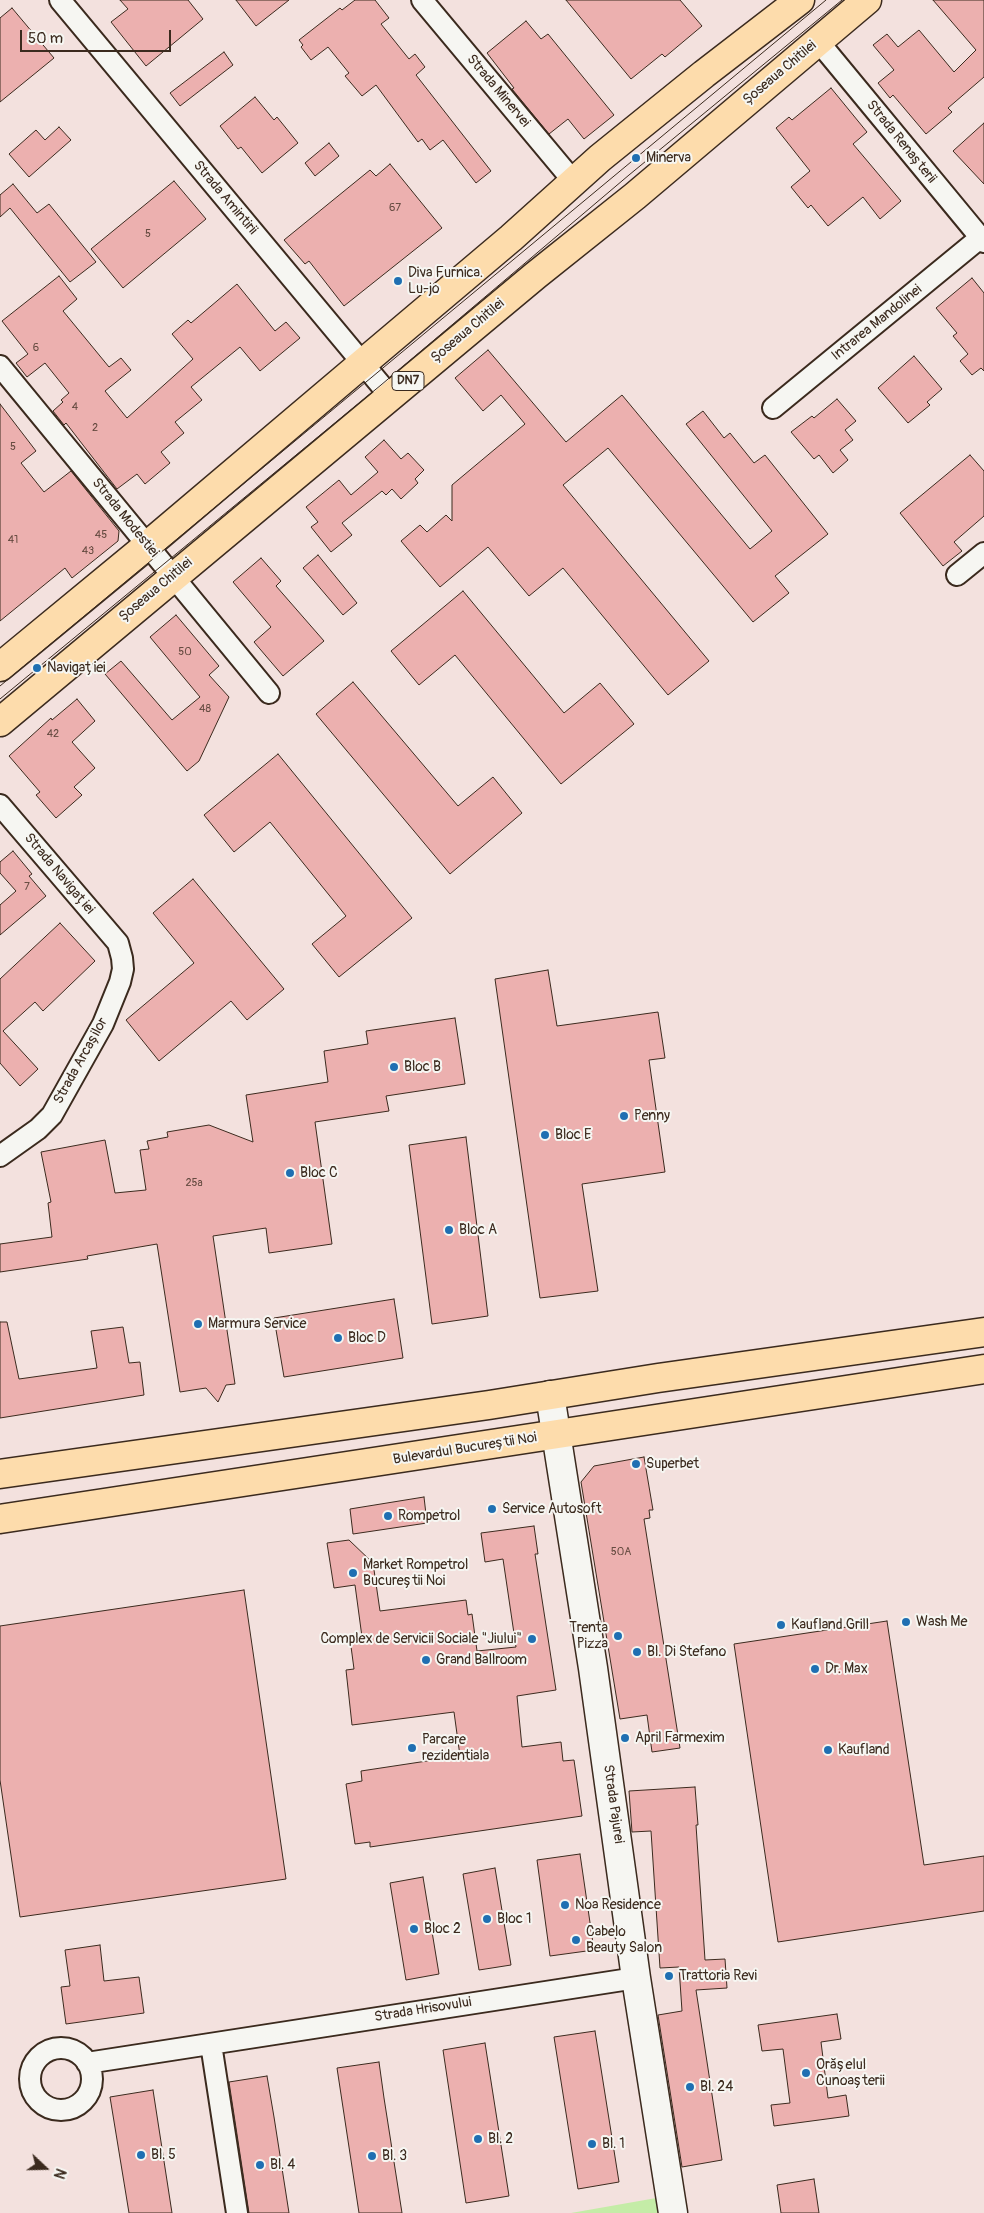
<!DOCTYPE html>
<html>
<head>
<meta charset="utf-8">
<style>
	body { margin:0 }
	#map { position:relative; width:984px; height:2213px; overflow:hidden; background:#f3e1de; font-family:Pangolin,sans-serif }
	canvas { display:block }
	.north { position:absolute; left:20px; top:2143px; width:50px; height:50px; -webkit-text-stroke:4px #f6f6f2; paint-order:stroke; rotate:111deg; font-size:14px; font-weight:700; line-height:20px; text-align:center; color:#3b2a1e }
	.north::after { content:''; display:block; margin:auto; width:18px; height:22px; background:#3b2a1e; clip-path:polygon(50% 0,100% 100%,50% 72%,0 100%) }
	.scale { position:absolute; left:20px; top:30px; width:151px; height:22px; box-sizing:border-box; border:2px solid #3b2a1e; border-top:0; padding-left:6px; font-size:15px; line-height:18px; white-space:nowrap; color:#3b2a1e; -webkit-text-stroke:4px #f6f6f2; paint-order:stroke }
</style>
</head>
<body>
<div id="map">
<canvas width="984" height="2213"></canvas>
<div class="north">N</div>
<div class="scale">50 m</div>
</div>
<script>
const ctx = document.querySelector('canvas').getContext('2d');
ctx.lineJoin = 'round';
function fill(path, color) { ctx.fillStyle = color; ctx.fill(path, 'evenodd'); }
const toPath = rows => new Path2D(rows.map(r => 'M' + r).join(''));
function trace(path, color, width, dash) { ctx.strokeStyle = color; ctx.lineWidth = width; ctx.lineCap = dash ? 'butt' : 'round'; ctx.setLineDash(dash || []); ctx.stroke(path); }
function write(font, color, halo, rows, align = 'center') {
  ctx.font = font + ' Pangolin,sans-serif'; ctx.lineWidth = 4; ctx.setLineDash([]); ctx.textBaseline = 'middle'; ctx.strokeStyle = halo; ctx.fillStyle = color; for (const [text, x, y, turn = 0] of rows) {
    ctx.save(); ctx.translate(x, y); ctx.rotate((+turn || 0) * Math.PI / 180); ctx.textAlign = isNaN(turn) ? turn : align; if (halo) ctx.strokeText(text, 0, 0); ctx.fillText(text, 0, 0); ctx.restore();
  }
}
fill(toPath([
	[662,2197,664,2213,571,2213]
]), '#c4eca7');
const building = toPath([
	[120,0,188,0,203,19,146,66,111,22,128,9,120,0],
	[236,0,289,0,256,26,236,0],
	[355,0,375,0,389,18,381,24,409,59,415,54,425,67,416,75,491,171,476,183,443,140,430,150,422,139,418,142,376,85,362,96,345,76,349,73,328,47,311,60,301,47,303,45,299,40,340,8,342,10,355,0],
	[566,0,680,0,702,26,665,57,662,54,631,79,566,0],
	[933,0,984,0,984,77,948,108,952,112,926,134,893,95,890,98,878,83,894,70,873,45,887,34,898,47,919,30,954,72,976,50,933,0],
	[12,8,54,58,0,102,0,18,12,8],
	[526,21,541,39,548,34,614,115,584,139,568,119,549,134,512,89,514,88,487,53,526,21],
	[224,52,233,65,180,106,170,93,224,52],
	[831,88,867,132,853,144,901,201,880,219,863,197,828,226,811,205,808,208,791,187,810,171,776,128,789,117,792,120,831,88],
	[255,97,274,120,277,117,298,143,262,173,241,147,238,149,220,126,255,97],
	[984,123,984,184,953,151,984,123],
	[59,127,71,140,29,177,9,154,36,130,45,140,59,127],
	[329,143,339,156,315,176,305,163,329,143],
	[390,164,442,228,344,306,309,261,305,264,284,240,370,170,376,176,390,164],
	[174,181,206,219,123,288,91,249,174,181],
	[13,184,37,213,49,204,96,262,70,282,10,208,0,217,0,195,13,184],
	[59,276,77,299,63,311,109,367,121,358,131,370,105,391,127,418,193,359,172,334,188,320,191,323,237,284,275,331,286,322,300,338,260,371,240,347,191,387,202,400,175,422,184,433,161,452,170,463,145,484,137,474,117,489,66,423,64,425,53,411,63,402,61,400,69,393,45,363,27,377,16,363,28,354,2,321,59,276],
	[972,278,984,293,984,371,981,368,972,375,960,361,968,354,953,336,957,333,936,308,972,278],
	[488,350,566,442,622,395,750,549,772,531,686,424,703,411,724,438,730,433,754,463,765,455,828,534,775,576,789,593,753,622,608,448,563,485,709,661,668,695,563,568,529,596,488,547,440,587,401,541,420,525,427,532,446,515,452,521,452,485,525,424,501,395,483,411,455,378,488,350],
	[914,356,942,389,927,402,930,405,908,423,878,388,914,356],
	[837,399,856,421,845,430,853,440,840,450,848,460,833,473,819,455,814,459,791,432,812,416,814,418,837,399],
	[0,404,36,451,21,463,44,492,71,471,119,531,118,541,72,578,65,568,0,621,0,404],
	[384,440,401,459,408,453,424,470,415,479,418,483,401,499,392,489,386,495,382,491,342,523,352,535,331,552,311,527,318,522,306,507,339,480,351,495,378,472,365,457,384,440],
	[970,455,984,471,984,516,954,542,962,551,943,566,900,513,970,455],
	[318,555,357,603,343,615,303,568,318,555],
	[261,558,281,581,276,586,324,641,283,676,254,642,271,627,233,582,261,558],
	[463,591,564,713,600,683,634,724,561,784,455,655,419,685,391,651,463,591],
	[176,615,219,666,209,675,229,697,199,761,187,771,105,674,121,661,172,720,200,697,150,637,176,615],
	[353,682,458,806,493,777,522,813,450,874,316,714,353,682],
	[77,699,95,721,72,742,95,768,74,787,82,795,56,818,36,795,40,792,9,756,51,718,52,720,77,699],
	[278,754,412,918,339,977,312,944,346,916,270,822,234,852,204,815,278,754],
	[13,851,32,874,29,876,46,896,0,935,0,905,16,891,0,873,0,862,13,851],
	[193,879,284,989,247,1020,231,1001,159,1061,126,1020,194,963,153,913,193,879],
	[60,923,95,961,43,1011,35,1002,3,1031,38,1069,20,1086,0,1063,0,979,60,923],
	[548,970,557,1026,658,1012,665,1058,649,1060,665,1172,582,1184,598,1291,540,1298,495,979,548,970],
	[455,1018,465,1084,386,1096,389,1111,315,1122,332,1244,269,1253,266,1228,213,1236,235,1384,226,1385,218,1402,206,1388,180,1392,157,1244,87,1256,88,1259,0,1272,0,1244,52,1237,48,1203,51,1202,41,1152,105,1140,115,1193,146,1190,140,1150,149,1149,147,1141,168,1137,167,1132,209,1125,253,1142,246,1095,328,1082,324,1051,368,1044,366,1031,455,1018],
	[466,1137,488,1316,432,1324,409,1145,466,1137],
	[394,1299,403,1358,284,1377,274,1318,394,1299],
	[0,1322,7,1322,19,1379,97,1368,91,1331,123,1327,129,1363,140,1362,144,1395,0,1418,0,1322],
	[644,1457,653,1510,649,1510,650,1518,644,1519,680,1748,652,1752,647,1715,620,1719,581,1482,594,1466,644,1457],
	[424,1497,427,1523,353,1534,350,1509,424,1497],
	[534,1526,538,1554,535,1554,556,1690,517,1696,522,1747,561,1742,563,1761,574,1760,582,1816,370,1847,370,1842,355,1844,346,1784,362,1781,361,1771,460,1756,454,1712,352,1725,346,1670,354,1669,350,1639,362,1637,355,1585,334,1588,327,1543,349,1540,373,1563,380,1611,466,1600,468,1615,472,1614,477,1651,516,1647,503,1559,485,1562,481,1533,534,1526],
	[244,1590,286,1879,20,1917,0,1780,0,1626,244,1590],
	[887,1621,924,1865,984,1856,984,1911,778,1942,734,1644,887,1621],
	[695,1787,698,1825,696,1825,705,1960,725,1959,727,1988,696,1990,722,2160,682,2167,658,2015,682,2011,679,1967,660,1968,651,1831,632,1832,629,1791,695,1787],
	[580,1854,594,1950,550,1956,537,1860,580,1854],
	[495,1868,511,1965,479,1970,463,1874,495,1868],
	[423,1877,439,1974,406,1980,390,1883,423,1877],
	[100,1945,104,1981,139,1977,144,2013,66,2024,61,1987,70,1986,65,1950,100,1945],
	[837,2014,841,2039,821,2042,828,2098,846,2095,849,2116,774,2126,771,2105,790,2103,783,2049,762,2051,758,2025,837,2014],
	[595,2031,619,2182,578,2189,554,2037,595,2031],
	[485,2043,509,2196,466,2203,443,2050,485,2043],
	[379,2062,384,2098,402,2213,359,2213,337,2068,379,2062],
	[267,2076,274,2117,289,2213,249,2213,229,2082,267,2076],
	[153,2090,172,2213,129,2213,110,2097,153,2090],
	[814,2179,819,2213,781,2213,777,2185,814,2179]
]);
fill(building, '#ecb0af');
trace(building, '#3b2a1e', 1);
const street = toPath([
	[60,0,390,396],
	[422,0,574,182],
	[818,41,984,242],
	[0,366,269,693],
	[773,408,980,238],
	[957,575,984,553],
	[0,805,118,943,122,958,123,969,120,982,103,1024,52,1115,38,1129,0,1156],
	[211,2044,237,2213],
	'30 2079a31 31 0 1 1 62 0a31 31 0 1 1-62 0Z',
	[87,2063,636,1978]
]);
const secondary = toPath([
	[550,1395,593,1668,636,1978,673,2213]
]);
const primary = toPath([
	[0,667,148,545,363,363,511,238,600,158,704,74,800,0],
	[0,722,536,275,635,196,867,0],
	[0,1474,489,1405,658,1378,984,1332],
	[0,1519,984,1369]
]);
trace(street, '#3b2a1e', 24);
trace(secondary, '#3b2a1e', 31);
trace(primary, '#3b2a1e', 31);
trace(street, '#f6f6f2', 20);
trace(secondary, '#f6f6f2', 28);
trace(primary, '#fddcac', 28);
trace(toPath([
	[0,686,826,0],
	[0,699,381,385,629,175,842,0]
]), '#3b2a1e', 1);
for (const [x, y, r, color] of [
	[636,158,5,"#1f6fb2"],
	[398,281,5,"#1f6fb2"],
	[37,668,5,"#1f6fb2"],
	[394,1067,5,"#1f6fb2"],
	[624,1116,5,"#1f6fb2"],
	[545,1135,5,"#1f6fb2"],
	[290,1173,5,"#1f6fb2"],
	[449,1230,5,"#1f6fb2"],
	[198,1324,5,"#1f6fb2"],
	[338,1338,5,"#1f6fb2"],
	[636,1464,5,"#1f6fb2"],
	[492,1509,5,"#1f6fb2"],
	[388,1516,5,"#1f6fb2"],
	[353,1573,5,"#1f6fb2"],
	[906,1622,5,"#1f6fb2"],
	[781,1625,5,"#1f6fb2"],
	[618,1636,5,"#1f6fb2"],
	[532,1639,5,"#1f6fb2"],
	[637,1652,5,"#1f6fb2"],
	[426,1660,5,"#1f6fb2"],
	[815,1669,5,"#1f6fb2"],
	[625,1738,5,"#1f6fb2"],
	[412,1748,5,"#1f6fb2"],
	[828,1750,5,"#1f6fb2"],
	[565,1905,5,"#1f6fb2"],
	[487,1919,5,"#1f6fb2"],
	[414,1929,5,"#1f6fb2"],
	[576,1940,5,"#1f6fb2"],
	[669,1976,5,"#1f6fb2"],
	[806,2073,5,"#1f6fb2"],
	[690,2087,5,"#1f6fb2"],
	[478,2139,5,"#1f6fb2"],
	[592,2144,5,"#1f6fb2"],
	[141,2155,5,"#1f6fb2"],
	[372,2156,5,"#1f6fb2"],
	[260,2165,5,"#1f6fb2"]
]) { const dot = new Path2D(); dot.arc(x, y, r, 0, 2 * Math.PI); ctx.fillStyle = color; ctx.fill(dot); trace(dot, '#f6f6f2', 2); }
write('11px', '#674c42', null, [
	["67",395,208],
	["5",148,234],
	["6",36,348],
	["4",75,407],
	["2",95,428],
	["5",13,447],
	["45",101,535],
	["41",13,540],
	["43",88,551],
	["50",185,652],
	["48",205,709],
	["42",53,734],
	["7",27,887],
	["25a",194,1183],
	["50A",621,1552]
]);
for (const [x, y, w] of [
	[408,381,32]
]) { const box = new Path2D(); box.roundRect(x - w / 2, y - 9.5, w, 19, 4); ctx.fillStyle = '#f6f6f2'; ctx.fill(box); trace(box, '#3b2a1e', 1); }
write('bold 12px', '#3b2a1e', null, [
	["DN7",408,381]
]);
write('14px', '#3b2a1e', '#f6f6f2', [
	["Șoseaua Chitilei",780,73,-40],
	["Strada Minervei",498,91,50],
	["Strada Renașterii",901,142,51],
	["Strada Amintirii",225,198,50],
	["Intrarea Mandolinei",877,323,-39],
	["Șoseaua Chitilei",468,331,-40],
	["Strada Modestiei",125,518,51],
	["Șoseaua Chitilei",156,590,-40],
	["Strada Navigației",59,874,50],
	["Strada Arcașilor",81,1061,-61],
	["Bulevardul Bucureștii Noi",465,1449,-9],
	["Strada Pajurei",613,1804,82],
	["Strada Hrisovului",423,2010,-9]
]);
write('14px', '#3b2a1e', '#f6f6f2', [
	["Minerva",646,158],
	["Diva Furnica.",408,273],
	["Lu-jo",408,289],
	["Navigației",47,668],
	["Bloc B",404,1067],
	["Penny",634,1116],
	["Bloc E",555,1135],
	["Bloc C",300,1173],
	["Bloc A",459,1230],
	["Marmura Service",208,1324],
	["Bloc D",348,1338],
	["Superbet",646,1464],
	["Service Autosoft",502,1509],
	["Rompetrol",398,1516],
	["Market Rompetrol",363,1565],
	["Bucureștii Noi",363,1581],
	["Wash Me",916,1622],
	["Kaufland Grill",791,1625],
	["Trenta",608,1628,"right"],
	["Pizza",608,1644,"right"],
	["Complex de Servicii Sociale \"Jiului\"",522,1639,"right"],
	["Bl. Di Stefano",647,1652],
	["Grand Ballroom",436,1660],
	["Dr. Max",825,1669],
	["April Farmexim",635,1738],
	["Parcare",422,1740],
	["rezidentiala",422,1756],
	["Kaufland",838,1750],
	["Noa Residence",575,1905],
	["Bloc 1",497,1919],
	["Bloc 2",424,1929],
	["Cabelo",586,1932],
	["Beauty Salon",586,1948],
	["Trattoria Revi",679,1976],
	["Orășelul",816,2065],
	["Cunoașterii",816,2081],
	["Bl. 24",700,2087],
	["Bl. 2",488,2139],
	["Bl. 1",602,2144],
	["Bl. 5",151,2155],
	["Bl. 3",382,2156],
	["Bl. 4",270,2165]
], 'left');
</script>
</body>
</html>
